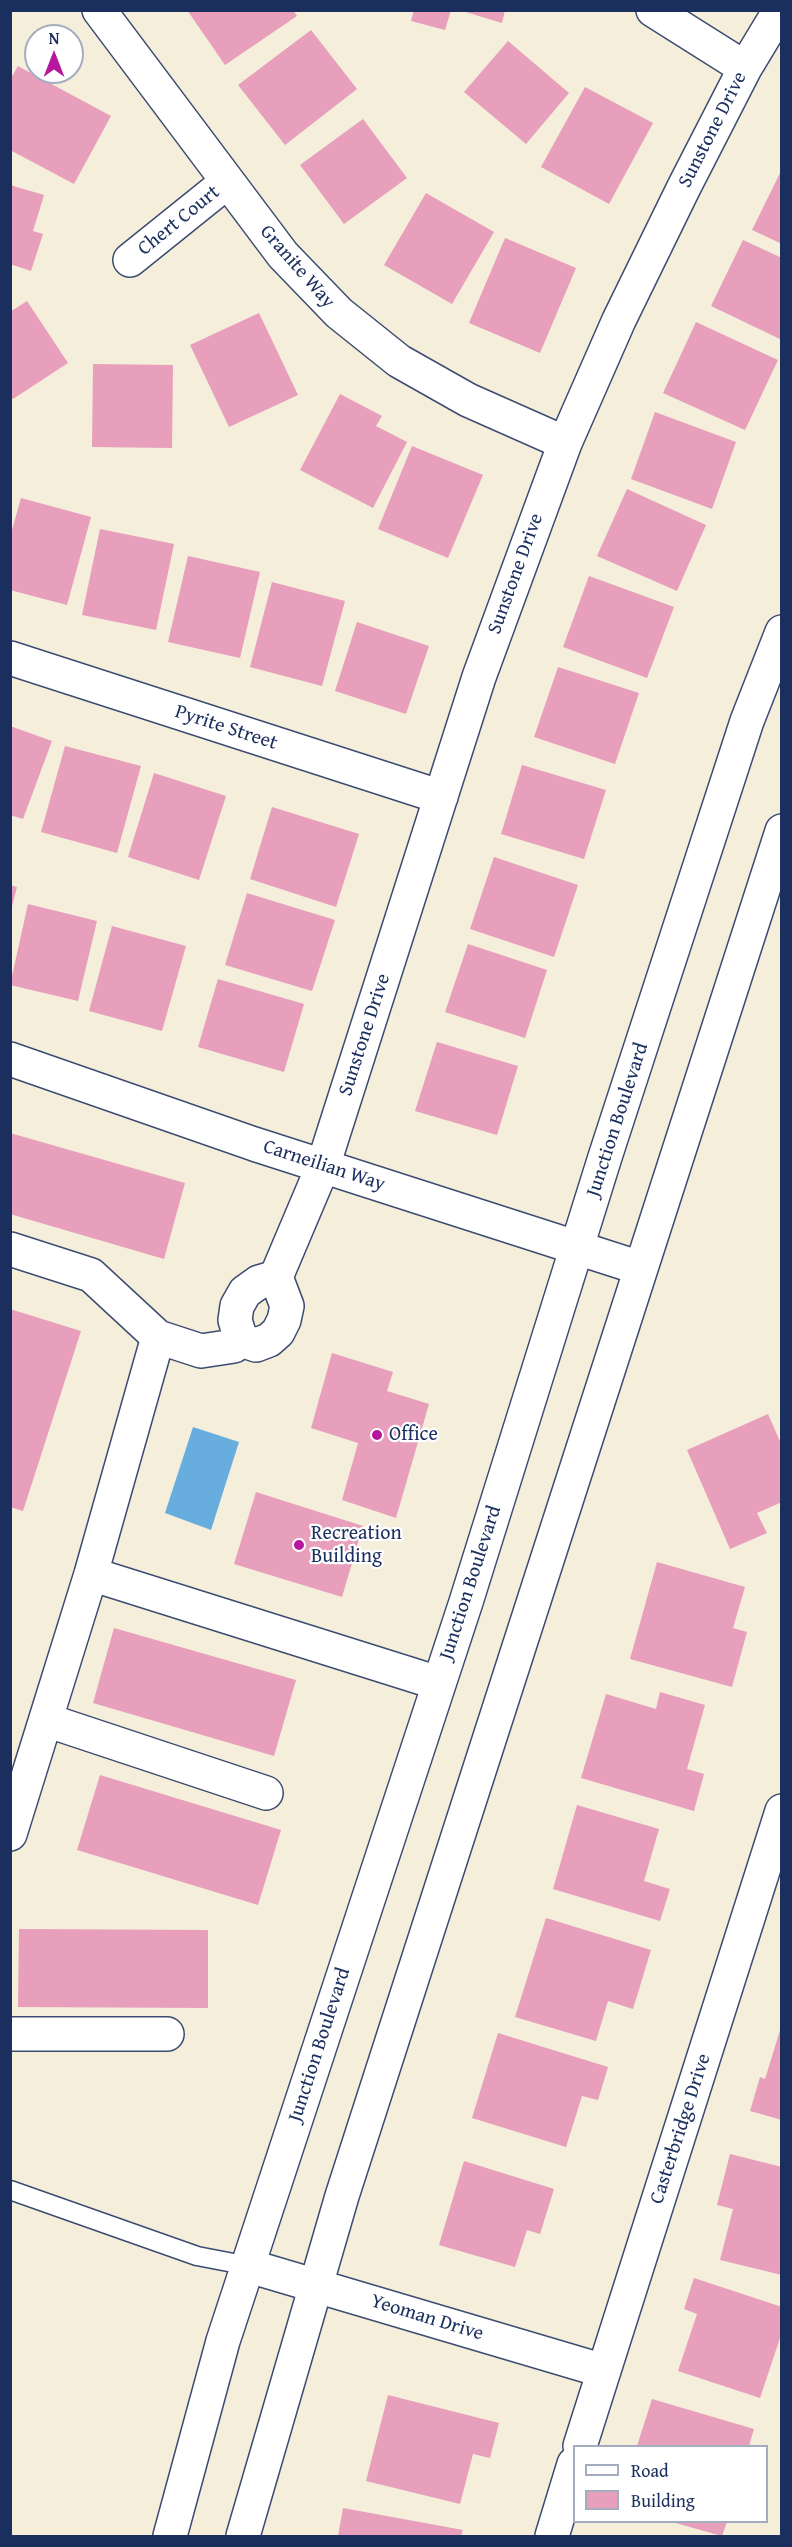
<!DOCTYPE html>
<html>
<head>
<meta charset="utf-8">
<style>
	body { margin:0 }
	#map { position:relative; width:792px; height:2547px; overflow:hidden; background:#f4eeda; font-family:"Gentium Book Plus",serif }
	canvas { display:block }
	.frame { position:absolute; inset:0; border:12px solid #1b2f5e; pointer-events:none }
	.legend { position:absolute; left:573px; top:2445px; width:195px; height:78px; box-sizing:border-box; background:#fff; border:2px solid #a4acbf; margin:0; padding:8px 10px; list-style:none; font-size:18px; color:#1b2f5e }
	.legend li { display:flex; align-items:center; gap:12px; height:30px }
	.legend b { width:30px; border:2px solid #a4acbf }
	.north { position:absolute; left:24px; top:24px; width:60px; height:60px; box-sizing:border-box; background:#fff; border:2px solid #a4acbf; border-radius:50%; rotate:0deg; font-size:16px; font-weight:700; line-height:24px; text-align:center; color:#1b2f5e }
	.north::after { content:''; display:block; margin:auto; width:21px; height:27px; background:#b5179e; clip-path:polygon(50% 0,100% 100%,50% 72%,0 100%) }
</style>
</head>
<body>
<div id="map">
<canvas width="792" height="2547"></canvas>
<div class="frame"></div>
<ul class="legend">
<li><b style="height:8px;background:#fff"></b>Road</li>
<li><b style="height:16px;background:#e79fbc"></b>Building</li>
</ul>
<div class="north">N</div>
</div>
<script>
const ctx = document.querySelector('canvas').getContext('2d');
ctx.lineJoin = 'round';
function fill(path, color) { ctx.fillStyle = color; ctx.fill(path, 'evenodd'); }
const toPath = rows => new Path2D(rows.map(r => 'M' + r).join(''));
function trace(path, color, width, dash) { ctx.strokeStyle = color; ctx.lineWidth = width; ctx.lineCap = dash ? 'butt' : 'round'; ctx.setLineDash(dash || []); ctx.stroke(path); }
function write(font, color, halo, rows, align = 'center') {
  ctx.font = font + ' "Gentium Book Plus",serif'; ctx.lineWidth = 4.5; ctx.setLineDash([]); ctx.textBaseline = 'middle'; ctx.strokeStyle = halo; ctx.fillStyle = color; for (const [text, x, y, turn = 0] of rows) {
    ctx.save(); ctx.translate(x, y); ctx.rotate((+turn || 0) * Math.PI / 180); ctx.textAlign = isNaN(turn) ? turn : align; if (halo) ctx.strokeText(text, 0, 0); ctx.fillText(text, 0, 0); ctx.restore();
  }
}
fill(toPath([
	[193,1427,239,1442,211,1530,165,1513]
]), '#67aede');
fill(toPath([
	[187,10,293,10,297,16,225,65],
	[414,10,451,10,445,30,411,21],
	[459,10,505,10,502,23],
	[311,30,357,89,285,145,238,85],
	[508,41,569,93,526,144,464,92],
	[18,66,111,116,74,184,10,150,10,80],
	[585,87,653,123,609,204,541,167],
	[363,119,407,178,344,224,300,165],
	[782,169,782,244,752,230],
	[10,185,44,195,33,231,43,234,31,271,10,264],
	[426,193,494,232,452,304,384,265],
	[505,238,576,268,540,353,469,323],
	[743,240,782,258,782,340,711,306],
	[27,301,68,363,13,399,10,395,10,312],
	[259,313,298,395,229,427,190,345],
	[696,322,778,360,745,430,663,393],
	[93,364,173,365,172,448,92,447],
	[340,394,382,416,376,426,407,442,373,508,300,470],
	[655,412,736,442,712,509,631,479],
	[412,446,483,475,448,558,378,529],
	[627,489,706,525,677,591,597,556],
	[21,498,91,517,67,605,10,590,10,537],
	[100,529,174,544,156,630,82,615],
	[188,556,260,572,240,658,168,642],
	[589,576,674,607,647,678,563,647],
	[272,582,345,601,322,686,250,667],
	[357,622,429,646,406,714,335,691],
	[558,667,639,693,615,764,534,737],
	[10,726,52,741,23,819,10,815],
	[65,746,141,766,117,853,41,832],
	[522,765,606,790,584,859,501,834],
	[154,773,226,796,199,880,128,857],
	[272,807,359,834,336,907,250,879],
	[494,857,578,885,554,957,470,929],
	[10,885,17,887,11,910,10,910],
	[247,893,335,920,312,991,225,965],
	[28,904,97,921,78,1001,10,985],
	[112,926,186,946,162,1031,89,1011],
	[468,944,547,970,525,1038,445,1012],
	[218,979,304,1004,284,1072,198,1047],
	[437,1042,518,1066,497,1135,415,1111],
	[10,1133,185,1183,164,1259,10,1214],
	[10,1309,81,1331,23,1511,10,1507],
	[332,1353,393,1372,387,1391,429,1404,396,1518,342,1500,358,1443,311,1428],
	[768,1414,782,1446,782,1502,757,1513,767,1533,730,1549,687,1450],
	[256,1492,363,1526,342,1597,234,1564],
	[657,1562,745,1587,733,1628,747,1632,732,1687,630,1659],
	[114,1628,296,1680,274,1756,93,1703],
	[660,1692,705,1705,687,1769,704,1774,694,1811,581,1778,606,1694,656,1709],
	[100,1775,281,1830,258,1905,77,1850],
	[577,1805,659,1829,644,1881,670,1889,660,1921,553,1889],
	[546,1918,651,1950,633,2009,608,2001,596,2041,515,2017],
	[19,1929,208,1930,208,2008,18,2007],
	[781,2027,782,2027,782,2120,750,2111,760,2077,765,2079],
	[498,2033,608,2067,598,2100,582,2096,566,2147,472,2118],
	[730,2154,782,2167,782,2275,720,2260,733,2209,717,2205],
	[464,2161,554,2189,540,2234,527,2230,515,2267,439,2245],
	[694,2278,782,2307,782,2332,760,2398,678,2371,697,2314,684,2309],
	[388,2395,499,2423,490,2458,473,2454,460,2504,366,2481],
	[652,2399,754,2429,749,2446,637,2446],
	[343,2508,463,2530,461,2536,338,2536],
	[672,2522,727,2522,722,2536]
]), '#e79fbc');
const service = toPath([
	[10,2190,197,2256,249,2266]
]);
const minor = toPath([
	[99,10,283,255,339,313,399,361,468,400,565,443],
	[653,10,745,68],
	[130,260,227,182],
	[10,658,441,797],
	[10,1059,254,1144,640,1268],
	[10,1249,91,1275,158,1337,201,1351,234,1346,241,1340],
	[241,1340,256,1345,269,1340,278,1332,284,1320,287,1306,276,1277,323,1166,479,677,565,443,619,320,684,187,745,68,780,10],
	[241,1340,235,1320,237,1306,245,1292,259,1282,276,1277],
	[91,1574,438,1683],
	[46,1720,266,1793],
	[10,1834,91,1574,158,1337],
	[10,2034,167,2034],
	[249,2266,604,2371],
	[580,2446,782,1811],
	[552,2536,574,2464]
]);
const secondary = toPath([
	[170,2536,223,2341,466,1602,605,1157,747,721,782,632],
	[243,2536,342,2196,782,831]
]);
trace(service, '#3c4c71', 21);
trace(minor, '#3c4c71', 36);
trace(secondary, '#3c4c71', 36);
trace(service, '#fff', 18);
trace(minor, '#fff', 33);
trace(secondary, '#fff', 33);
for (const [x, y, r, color] of [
	[377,1435,6,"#b5179e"],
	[299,1545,6,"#b5179e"]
]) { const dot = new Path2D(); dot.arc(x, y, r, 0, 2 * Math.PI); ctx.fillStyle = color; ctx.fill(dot); trace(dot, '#fff', 2); }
write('20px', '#1b2f5e', '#fff', [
	["Sunstone Drive",713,130,-63],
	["Chert Court",179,221,-39],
	["Granite Way",297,267,49],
	["Sunstone Drive",516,574,-70],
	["Pyrite Street",226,728,18],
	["Sunstone Drive",365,1035,-72],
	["Junction Boulevard",618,1120,-72],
	["Carneilian Way",324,1166,18],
	["Junction Boulevard",471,1583,-72],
	["Junction Boulevard",320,2045,-72],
	["Casterbridge Drive",681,2129,-72],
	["Yeoman Drive",427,2318,17]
]);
write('20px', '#1b2f5e', '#fff', [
	["Office",389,1435],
	["Recreation",311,1534],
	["Building",311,1557]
], 'left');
</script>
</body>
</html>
